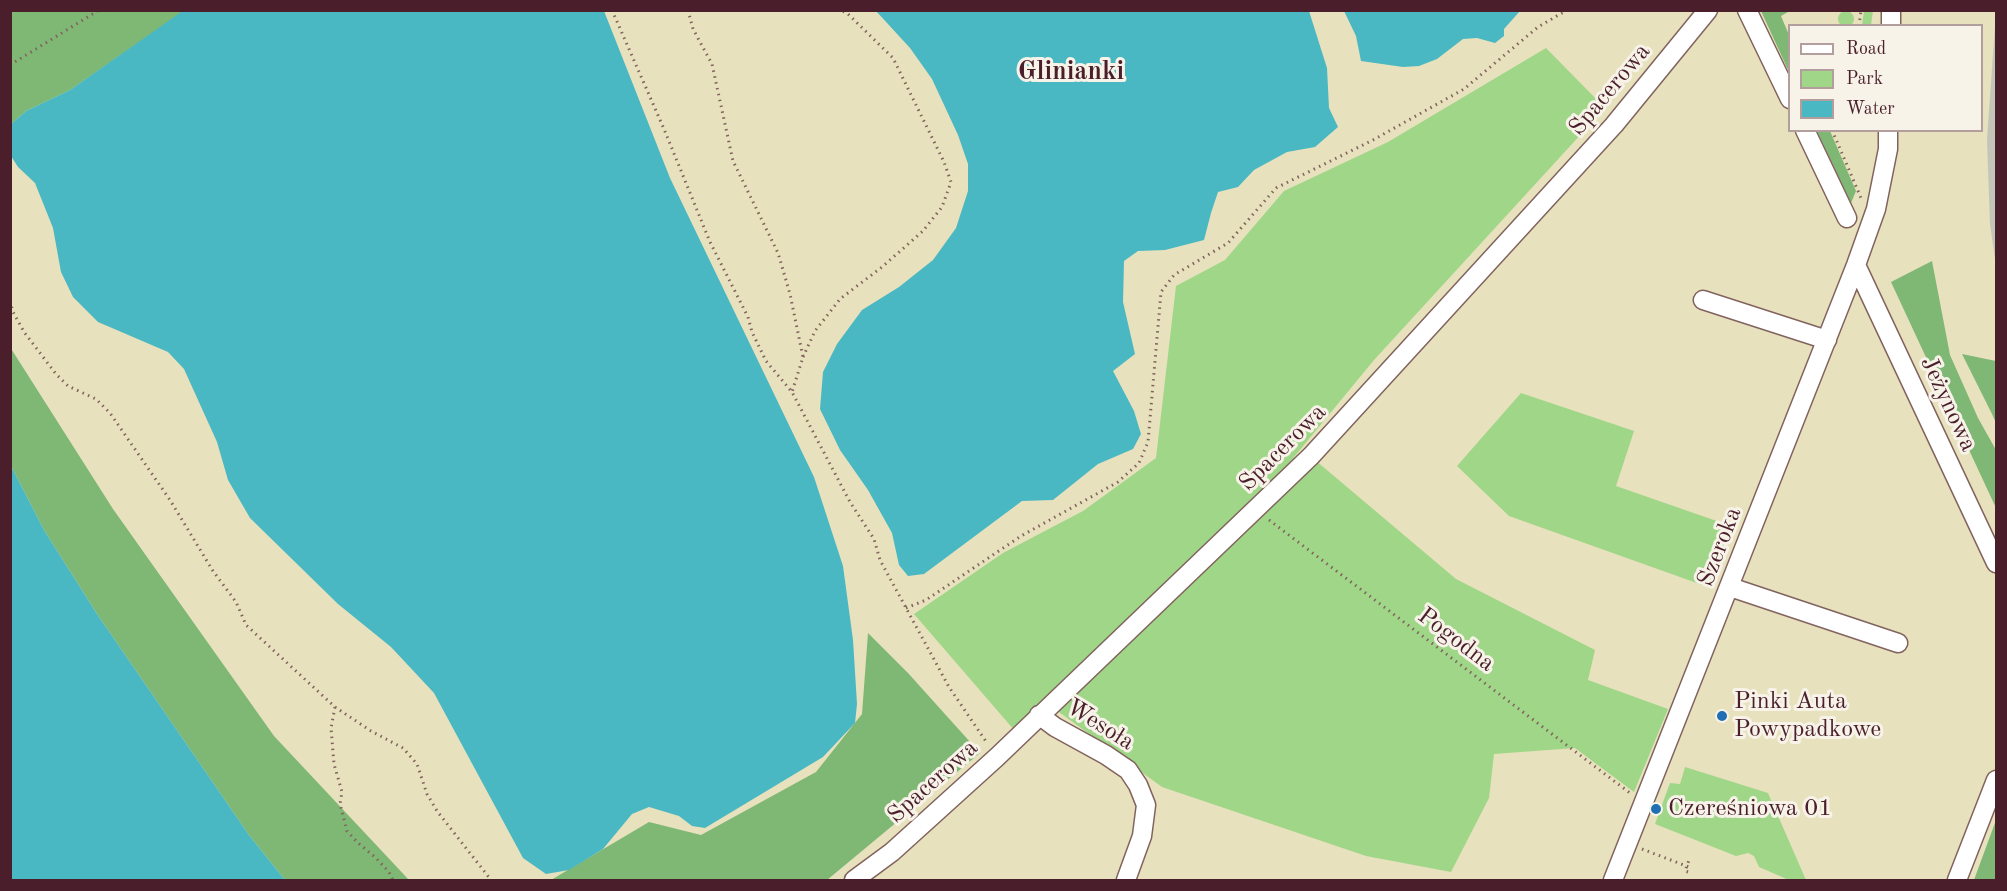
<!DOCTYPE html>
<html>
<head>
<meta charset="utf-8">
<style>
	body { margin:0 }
	#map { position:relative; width:2007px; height:891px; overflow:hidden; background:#e8e1bd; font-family:"Old Standard TT",serif }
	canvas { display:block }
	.frame { position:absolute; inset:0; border:12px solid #4a1f2b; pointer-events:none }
	.legend { position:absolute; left:1788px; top:24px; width:195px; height:108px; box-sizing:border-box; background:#f7f3e8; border:2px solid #b29e9c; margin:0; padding:8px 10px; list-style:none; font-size:18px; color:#4a1f2b }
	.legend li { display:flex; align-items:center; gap:12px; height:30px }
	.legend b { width:30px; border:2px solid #b29e9c }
</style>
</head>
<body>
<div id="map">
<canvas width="2007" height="891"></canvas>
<div class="frame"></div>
<ul class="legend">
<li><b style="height:8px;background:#fff"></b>Road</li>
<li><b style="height:16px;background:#9fd688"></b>Park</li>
<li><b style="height:16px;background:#4ab8c2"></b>Water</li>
</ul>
</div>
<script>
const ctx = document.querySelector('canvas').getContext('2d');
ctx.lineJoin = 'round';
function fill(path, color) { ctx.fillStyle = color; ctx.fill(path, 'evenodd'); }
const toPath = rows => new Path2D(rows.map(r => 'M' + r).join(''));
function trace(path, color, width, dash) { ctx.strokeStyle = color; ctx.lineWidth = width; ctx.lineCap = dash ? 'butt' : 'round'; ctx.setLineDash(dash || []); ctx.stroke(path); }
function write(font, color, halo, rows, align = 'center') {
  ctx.font = font + ' "Old Standard TT",serif'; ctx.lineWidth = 6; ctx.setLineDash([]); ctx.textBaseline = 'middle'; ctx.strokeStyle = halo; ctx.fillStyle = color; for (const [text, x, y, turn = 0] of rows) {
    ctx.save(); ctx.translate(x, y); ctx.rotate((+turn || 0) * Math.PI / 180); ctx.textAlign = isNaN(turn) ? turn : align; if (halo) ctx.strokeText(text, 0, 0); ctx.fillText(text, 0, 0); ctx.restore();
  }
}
fill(toPath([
	[1996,11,1996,266,1990,224,1987,140]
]), '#c4c5b9');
fill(toPath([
	[1864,11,1873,11,1871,25,1862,25],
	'1838 19a8 8 0 1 1 16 0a8 8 0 1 1-16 0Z',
	[1546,48,1605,108,1374,360,1266,491,1015,731,914,614,1003,553,1083,511,1156,458,1176,286,1225,260,1284,191,1388,142],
	[1521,393,1634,431,1616,486,1731,526,1708,587,1509,516,1457,466],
	[1315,460,1456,579,1595,650,1588,680,1668,709,1634,792,1575,748,1494,754,1489,798,1451,872,1366,856,1162,787,1059,712,1077,688],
	[1685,767,1768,793,1806,880,1789,880,1759,867,1754,856,1748,853,1736,856,1655,824,1670,783,1680,784]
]), '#9fd688');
fill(toPath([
	[11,11,184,11,70,90,26,111,11,124],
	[1761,11,1787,11,1788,12,1781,16,1789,35,1789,72],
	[1817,131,1830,131,1856,191,1851,203],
	[1932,261,1950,355,1978,418,1996,450,1996,508,1891,282],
	[10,347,113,509,274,736,409,880,285,880,249,835,97,614,44,530,11,466],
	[1962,354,1996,361,1996,423,1992,414],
	[868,633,908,673,980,753,827,880,551,880,649,822,701,835,816,772,862,714],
	[1996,820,1996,880,1974,880]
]), '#7fb774');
fill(toPath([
	[184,10,604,11,670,178,814,477,843,566,853,640,857,704,855,723,823,757,705,828,692,826,679,816,649,807,632,814,603,849,569,870,546,874,523,858,434,693,391,647,338,604,250,518,228,480,217,442,184,369,168,352,98,322,73,297,61,272,53,228,35,183,18,167,11,156,11,124,26,111,70,90],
	[876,11,1309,11,1327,68,1329,108,1338,127,1315,147,1287,152,1254,170,1238,187,1218,192,1211,213,1204,240,1165,250,1138,251,1124,261,1123,302,1135,354,1113,371,1134,411,1141,434,1133,449,1098,464,1053,500,1022,501,924,574,908,576,899,565,892,533,868,490,840,450,820,409,823,372,837,344,862,310,899,287,933,260,956,228,968,191,968,164,958,135,932,79,910,48],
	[1344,11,1520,11,1504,29,1504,36,1495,43,1477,38,1463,39,1437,59,1419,66,1403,67,1361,61,1356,36],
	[11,466,44,530,97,614,249,835,285,880,11,880]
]), '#4ab8c2');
const minor = toPath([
	[1747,10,1790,99],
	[1891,26,1891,10],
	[1805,130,1847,218],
	[1856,265,1996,563],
	[1703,300,1827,340],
	[1730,587,1898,643],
	[1039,715,1055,727,1106,755,1128,770,1138,785,1146,805,1142,836,1126,880],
	[854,880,892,852,997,757,1311,456,1614,125,1708,10],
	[1613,880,1856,265,1876,209,1888,149,1888,130],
	[1957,880,1996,780]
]);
trace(minor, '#81635e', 21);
trace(toPath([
	[612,10,664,129,710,242,748,317,752,332,766,361,792,392,850,502,874,539,880,560,949,687,987,743],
	[688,10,693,29,712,64,733,161,778,253,790,294,803,357,792,392],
	[1859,26,1861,10],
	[10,65,99,10],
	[1832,130,1861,198],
	[10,301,13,312,24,332,56,374,68,386,96,399,110,413,170,500,213,571,236,602,246,625,335,707,371,731,403,748,417,764,427,794,437,811,491,880],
	[803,357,815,331,840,299,882,267,923,231,942,207,951,182,944,162,893,58,847,13,840,10],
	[1269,520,1630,793],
	[906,608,926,600,1021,536,1118,482,1139,463,1148,442,1161,292,1174,275,1228,243,1276,188,1373,140,1464,89,1538,27,1567,10],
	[335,707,331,728,334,764,342,792,340,804,347,831,357,842,376,858,389,872,393,880],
	[1642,849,1689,867],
	[1688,872,1685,871,1689,860,1692,861]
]), '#81635e', 3, [1.5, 4.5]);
trace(minor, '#fff', 18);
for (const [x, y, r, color] of [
	[1722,716,6,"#1f6fb2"],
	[1656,809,6,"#1f6fb2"]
]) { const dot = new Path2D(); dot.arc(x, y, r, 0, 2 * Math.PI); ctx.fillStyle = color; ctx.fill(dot); trace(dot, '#f7f3e8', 2); }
write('24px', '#4a1f2b', '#f7f3e8', [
	["Spacerowa",1610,90,-50],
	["Jeżynowa",1948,404,65],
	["Spacerowa",1283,448,-45],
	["Szeroka",1720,547,-69],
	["Pogodna",1456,640,37],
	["Wesoła",1100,725,32],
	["Spacerowa",933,782,-42]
]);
write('24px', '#4a1f2b', '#f7f3e8', [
	["Pinki Auta",1734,702],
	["Powypadkowe",1734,730],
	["Czereśniowa 01",1668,809]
], 'left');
write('bold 26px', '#4a1f2b', '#f7f3e8', [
	["Glinianki",1071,72]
]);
</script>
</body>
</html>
